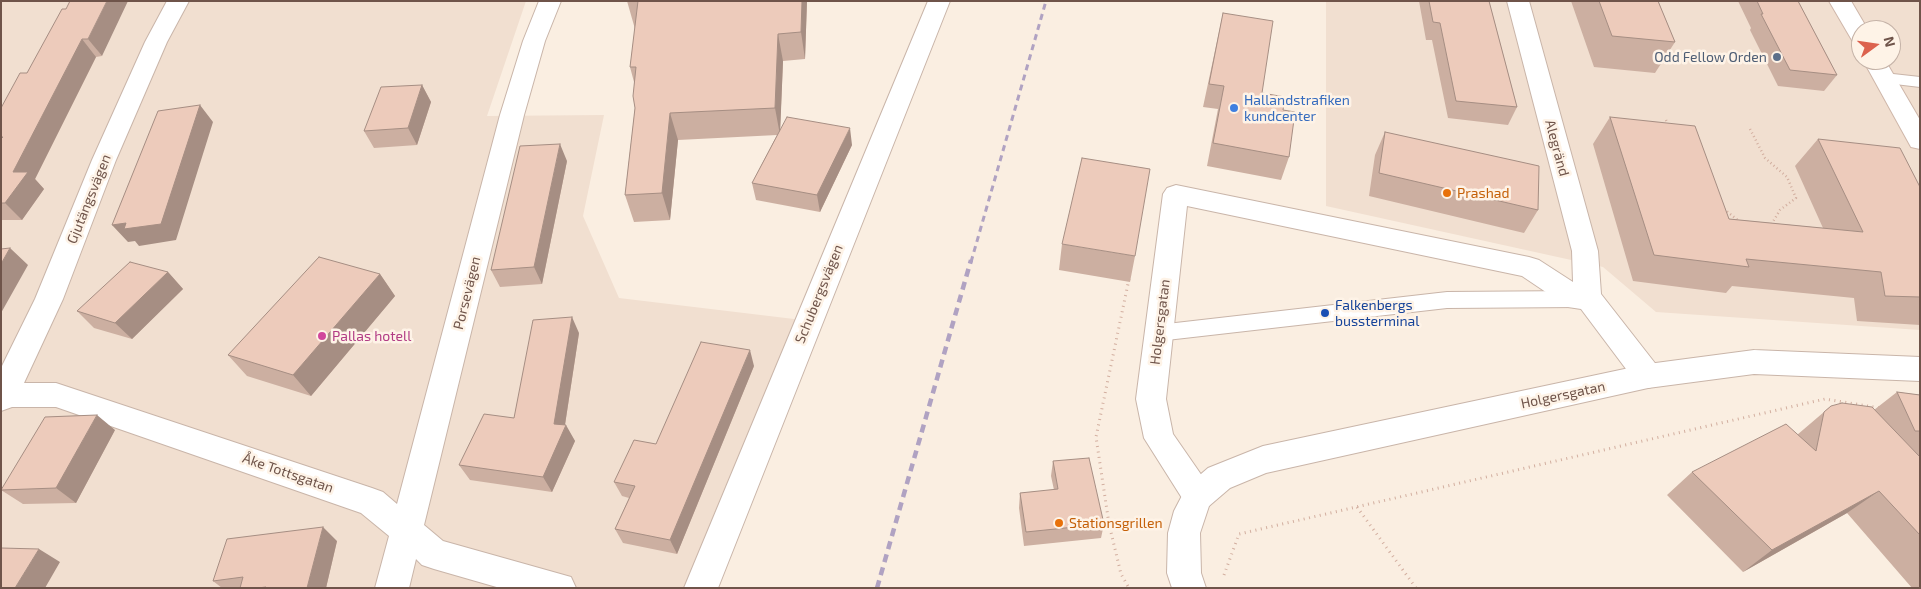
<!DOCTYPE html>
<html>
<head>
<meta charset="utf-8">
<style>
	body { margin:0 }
	#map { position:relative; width:1921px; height:589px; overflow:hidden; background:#faeee1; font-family:"Exo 2",sans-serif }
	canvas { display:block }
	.frame { position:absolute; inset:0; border:2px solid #6f544a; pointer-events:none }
	.north { position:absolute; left:1851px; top:20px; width:50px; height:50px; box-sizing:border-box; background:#fef3e7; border:1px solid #c5b3a8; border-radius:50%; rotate:76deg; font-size:14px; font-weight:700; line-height:20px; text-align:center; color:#6f544a }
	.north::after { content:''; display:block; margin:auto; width:18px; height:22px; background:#dc624e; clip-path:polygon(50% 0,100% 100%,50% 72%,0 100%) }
</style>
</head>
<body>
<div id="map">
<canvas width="1921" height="589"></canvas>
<div class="frame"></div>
<div class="north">N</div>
</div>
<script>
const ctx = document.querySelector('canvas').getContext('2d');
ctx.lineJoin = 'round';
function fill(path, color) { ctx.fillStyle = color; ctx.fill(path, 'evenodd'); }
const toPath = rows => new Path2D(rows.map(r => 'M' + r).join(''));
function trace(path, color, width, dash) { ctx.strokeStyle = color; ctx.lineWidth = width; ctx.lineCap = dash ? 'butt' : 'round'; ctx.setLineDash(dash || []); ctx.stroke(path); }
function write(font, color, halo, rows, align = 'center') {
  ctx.font = font + ' "Exo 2",sans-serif'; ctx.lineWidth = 5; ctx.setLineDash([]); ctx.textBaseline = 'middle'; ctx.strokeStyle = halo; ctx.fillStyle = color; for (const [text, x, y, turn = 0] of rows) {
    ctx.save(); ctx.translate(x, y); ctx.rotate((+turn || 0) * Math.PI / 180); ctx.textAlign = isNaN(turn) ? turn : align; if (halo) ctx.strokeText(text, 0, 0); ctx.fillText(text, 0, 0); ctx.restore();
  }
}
fill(toPath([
	[1,1,526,1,487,116,604,115,583,216,619,298,819,322,718,588,1,588],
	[1326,1,1920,1,1920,330,1656,312,1603,267,1326,206],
	[1861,30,1891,30,1891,60,1861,60]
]), '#f1dfd0');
const service = toPath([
	[1884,73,1920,77,1920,87,1878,82,1876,78,1878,74,1884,73],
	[1578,291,1585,293,1588,299,1585,305,1578,307,1447,308,1158,341,1151,339,1148,333,1151,327,1158,325,1447,292,1578,291]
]);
const minor = toPath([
	[167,1,189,1,167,42,116,160,63,299,24,383,56,383,372,488,383,492,397,504,500,115,523,41,539,1,561,1,545,41,524,115,424,525,443,541,571,577,576,588,500,588,434,569,422,565,416,559,409,588,375,588,389,536,361,513,56,407,12,407,1,411,1,368,35,299,92,160,145,42,167,1],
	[928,1,950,1,718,588,684,588,928,1],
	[1507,1,1529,1,1598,251,1601,294,1658,367,1663,376,1658,385,1648,388,1638,385,1581,309,1568,307,1522,276,1187,206,1166,399,1173,434,1209,486,1214,496,1209,506,1198,510,1187,506,1144,438,1136,399,1163,194,1167,188,1176,185,1529,257,1539,260,1573,282,1572,251,1507,1]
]);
const tertiary = toPath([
	[1754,350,1920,357,1920,381,1754,374,1648,388,1266,473,1230,488,1209,506,1200,533,1201,573,1206,588,1172,588,1167,573,1168,533,1174,511,1187,486,1208,468,1263,446,1648,364,1754,350]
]);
const secondary = toPath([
	[1829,1,1851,1,1868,30,1861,30,1861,44,1853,42,1829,1],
	[1863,60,1885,60,1920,120,1920,149,1911,147,1863,60]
]);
trace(service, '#c9b5a9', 2);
trace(minor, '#c9b5a9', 2);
trace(tertiary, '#c9b5a9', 2);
trace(secondary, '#cfb7aa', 2);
trace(toPath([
	[1666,120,1669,126],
	[1750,129,1765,158,1787,177,1796,198,1780,210,1771,225],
	[1724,209,1740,222]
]), '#d2ae9f', 2.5, [1, 3]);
trace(toPath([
	[1129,279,1096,437,1109,524,1121,574,1129,588],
	[1357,507,1416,588],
	[1224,575,1239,534,1825,399,1880,408]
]), '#d2ae9f', 3, [1, 4.5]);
fill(service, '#fff');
fill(minor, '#fff');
fill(tertiary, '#fff');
fill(secondary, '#fff');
trace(toPath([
	[971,262,1046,1]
]), '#b0a2c2', 3, [6, 4.5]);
trace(toPath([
	[877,588,971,260]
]), '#b0a2c2', 4.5, [8, 5.5]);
fill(toPath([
	[627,1,807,1,805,59,783,61,780,130,852,145,820,212,756,200,752,183,777,135,678,140,670,220,634,222,625,195,635,108,634,82,630,67,635,29],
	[1419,1,1489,1,1517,107,1508,125,1448,118,1432,40,1426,40],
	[1571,1,1658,1,1675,42,1655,73,1594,67],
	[1738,1,1798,1,1837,75,1824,91,1778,86,1750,30,1751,28],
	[66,9,102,56,96,57,35,179,44,189,22,220,1,220,1,108,27,73],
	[1223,13,1262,93,1283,110,1289,157,1281,180,1207,166,1218,109,1203,107],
	[422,85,431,102,417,145,374,148,364,131],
	[1610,117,1729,219,1823,228,1795,166,1818,139,1920,187,1920,325,1857,321,1854,298,1732,286,1726,293,1633,281,1593,144],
	[1385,132,1538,210,1524,233,1369,196,1375,155],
	[567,161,542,284,500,287,491,270],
	[1062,244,1135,256,1130,282,1059,270],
	[168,272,183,289,132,339,94,328,77,311],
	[380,274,395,296,311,396,247,376,228,355],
	[579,333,565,425,575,441,552,492,470,480,459,465,514,418],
	[754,366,677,554,623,543,615,529,629,498,622,496,614,482,656,444],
	[1897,392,1920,395,1920,588,1912,588,1847,513,1743,572,1667,495,1692,472,1797,435,1831,406,1874,410],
	[115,430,76,503,23,504,1,490],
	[1053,461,1104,524,1101,538,1024,546,1019,508,1020,493,1054,490,1051,476],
	[337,541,326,588,222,588,213,581]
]), '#ccafa1');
fill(toPath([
	[107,1,128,1,102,56,88,39],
	[802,1,807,1,805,59,801,32],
	[778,34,783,61,780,135,775,108],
	[82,39,96,57,35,179,44,189,22,220,5,203,13,172],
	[422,85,431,102,417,145,408,128],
	[200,105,213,122,176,240,139,246,135,241,128,242,112,225],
	[670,113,678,140,670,220,662,193],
	[850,128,852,145,820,212,817,195],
	[560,144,567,161,542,284,534,267],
	[10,248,28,265,1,313,1,264],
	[168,272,183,289,132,339,115,323],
	[380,274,395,296,311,396,293,375],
	[572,317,579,333,564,431,566,425,575,441,552,492,543,477],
	[750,350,754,366,677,554,670,540],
	[97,415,115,430,76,503,56,488],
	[1879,491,1847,513,1743,572,1772,550],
	[323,527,337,541,326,588,307,588],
	[39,549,60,562,45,588,15,588]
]), '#a68e83');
const building = toPath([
	[70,1,107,1,88,39,82,39,13,172,28,172,5,203,1,203,1,139,3,137,1,137,1,108,20,73,27,73,62,9,66,9,70,1],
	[627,1,802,1,801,32,778,34,775,108,670,113,662,193,625,195,635,108,633,96,636,67,630,67,638,1,627,1],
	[1429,1,1489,1,1517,107,1456,101,1440,23,1433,22,1429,1],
	[1599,1,1658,1,1675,42,1612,36,1599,1],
	[1757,1,1798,1,1837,75,1790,70,1761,14,1763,14,1757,1],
	[1223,13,1273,21,1262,93,1285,97,1283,110,1295,112,1289,157,1213,143,1224,86,1209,84,1223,13],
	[422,85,408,128,364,131,381,87,422,85],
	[200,105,161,224,124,229,126,223,112,225,158,111,200,105],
	[787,117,850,128,817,195,752,183,787,117],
	[1610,117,1695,126,1729,219,1863,232,1818,139,1900,148,1920,187,1920,297,1885,296,1881,272,1746,259,1749,267,1654,255,1610,117],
	[1385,132,1539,166,1538,210,1379,173,1385,132],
	[560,144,534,267,491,270,520,146,560,144],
	[1082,158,1150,169,1135,256,1062,244,1082,158],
	[10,248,1,264,1,249,10,248],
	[319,257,380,274,293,375,228,355,319,257],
	[130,262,168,272,115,323,77,311,130,262],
	[572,317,554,424,566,425,543,477,459,465,484,414,514,418,533,320,572,317],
	[701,342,750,350,670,540,615,529,635,486,614,482,634,440,656,444,701,342],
	[1897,392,1920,395,1920,431,1915,431,1897,392],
	[1842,403,1872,407,1920,457,1920,535,1879,491,1772,550,1692,472,1786,424,1816,451,1824,412,1831,406,1842,403],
	[97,415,56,488,1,490,45,417,97,415],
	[1089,458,1104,524,1026,532,1020,493,1058,489,1053,461,1089,458],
	[323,527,307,588,266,588,266,587,258,588,240,588,243,577,213,581,227,539,323,527],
	[1,548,39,549,15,588,1,588,1,548]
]);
fill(building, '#edcbbb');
trace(building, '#a68e83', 1);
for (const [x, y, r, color] of [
	[1777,57,5,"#5c6f8a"],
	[1234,108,5,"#3f7fe0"],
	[1447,193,5,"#e8710a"],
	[1325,313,5,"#1a4fb4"],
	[322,336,5,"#d1479c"],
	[1059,523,5,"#e8710a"]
]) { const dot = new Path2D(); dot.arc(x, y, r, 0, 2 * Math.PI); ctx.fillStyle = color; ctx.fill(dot); trace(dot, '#fef3e7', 2); }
write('14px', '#4e5e75', '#fef3e7', [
	["Odd Fellow Orden",1767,57]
], 'right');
write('14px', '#366cbe', '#fef3e7', [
	["Hallandstrafiken",1244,100],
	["kundcenter",1244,116]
], 'left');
write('14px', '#6f544a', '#fef3e7', [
	["Alegränd",1557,148,75],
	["Gjutängsvägen",89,199,-68],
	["Porsevägen",467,293,-76],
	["Schubergsvägen",819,294,-68],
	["Holgersgatan",1160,322,-83],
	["Holgersgatan",1563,395,-12],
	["Åke Tottsgatan",288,473,19]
]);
write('14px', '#c56008', '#fef3e7', [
	["Prashad",1457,193],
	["Stationsgrillen",1069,523]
], 'left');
write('14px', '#164399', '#fef3e7', [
	["Falkenbergs",1335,305],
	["bussterminal",1335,321]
], 'left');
write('14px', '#b23c85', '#fef3e7', [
	["Pallas hotell",332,336]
], 'left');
</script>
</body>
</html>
